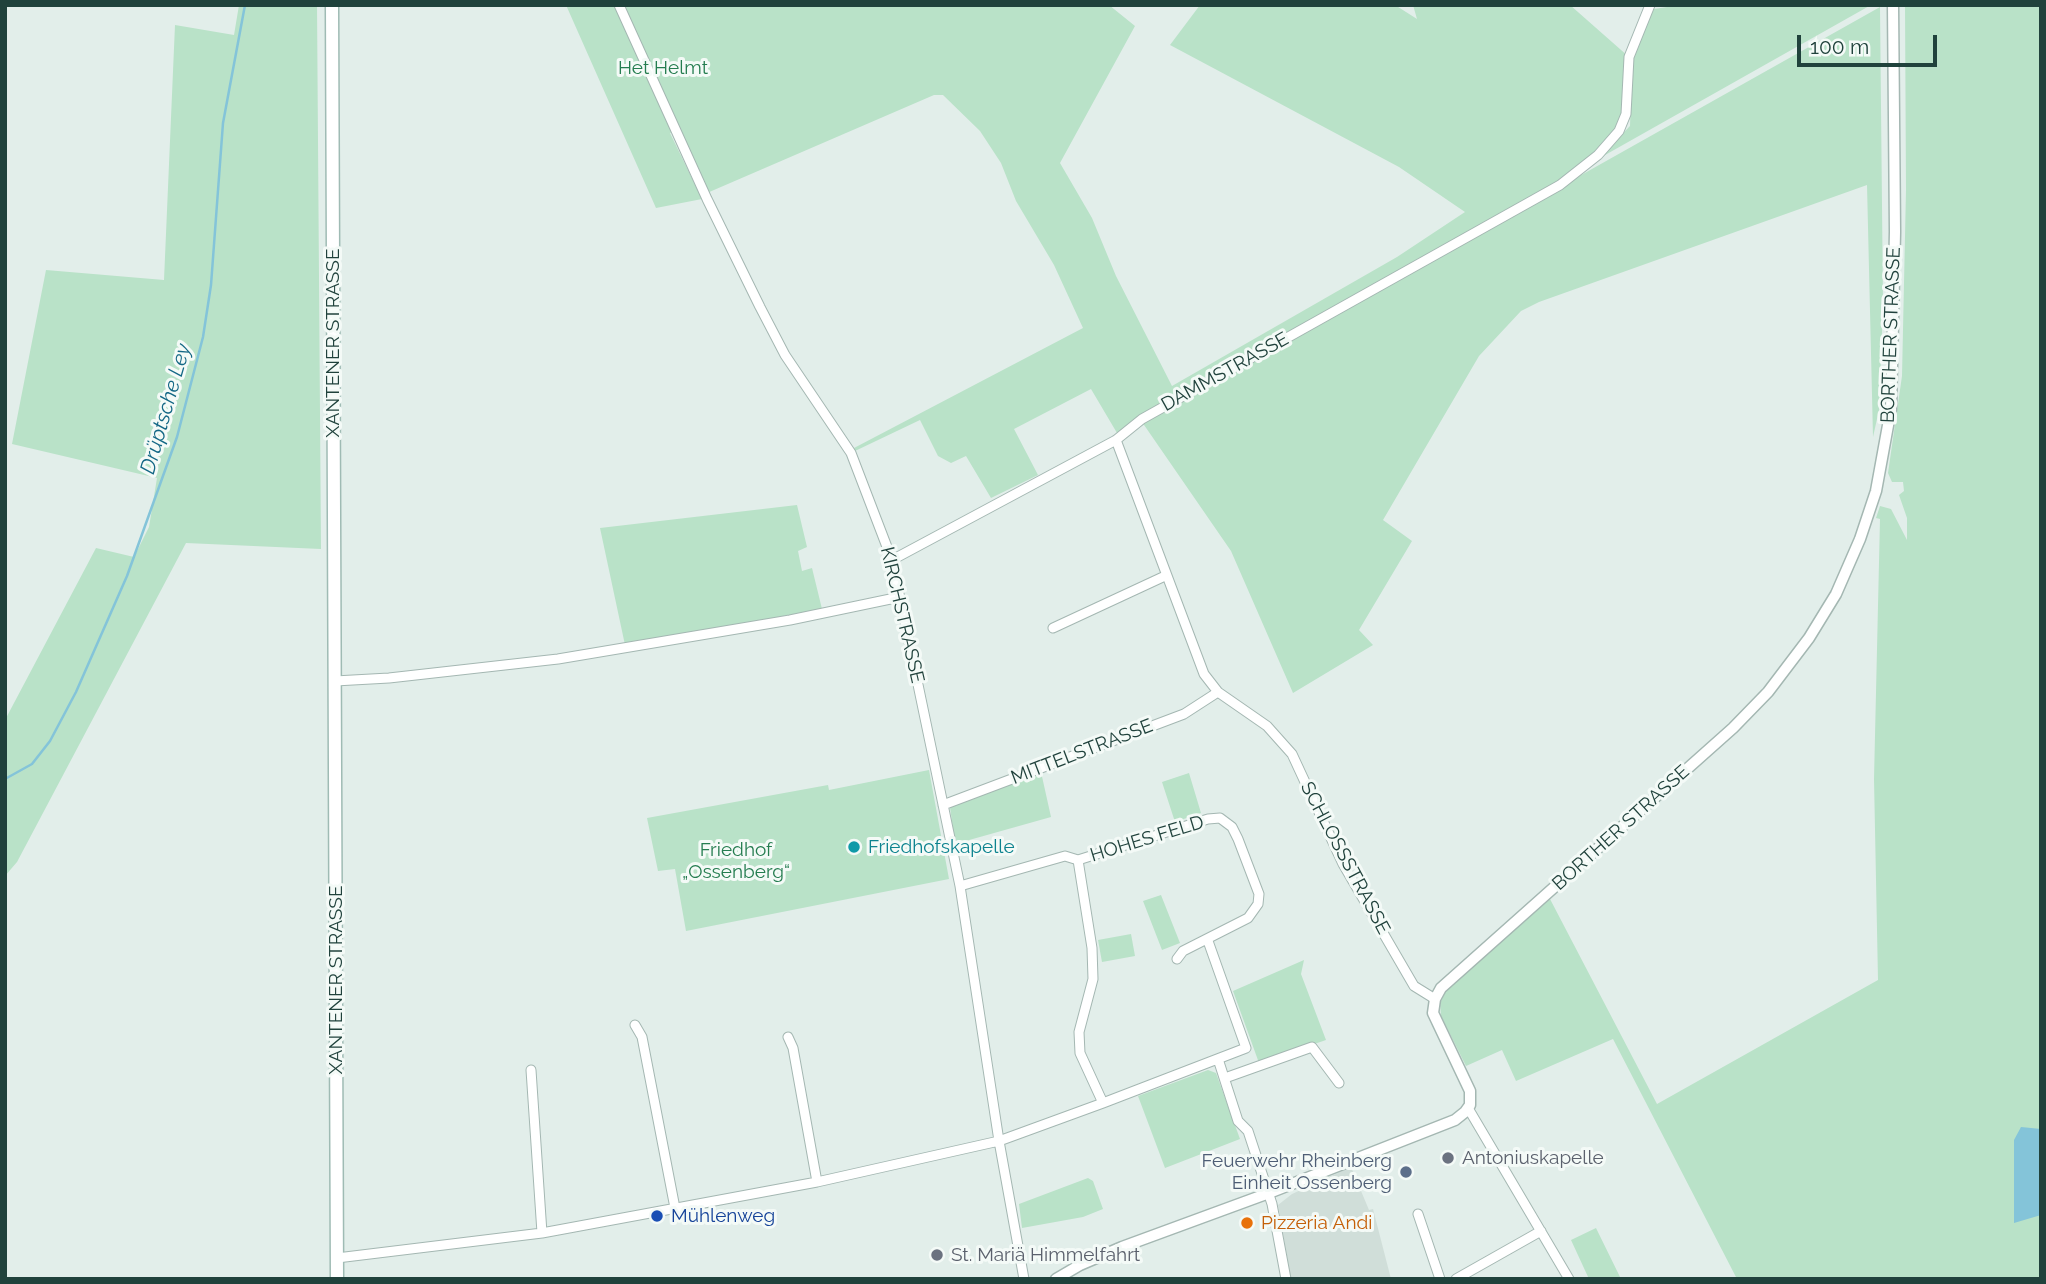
<!DOCTYPE html>
<html>
<head>
<meta charset="utf-8">
<style>
	body { margin:0 }
	#map { position:relative; width:2046px; height:1284px; overflow:hidden; background:#e2eeea; font-family:Raleway,sans-serif }
	canvas { display:block }
	.frame { position:absolute; inset:0; border:7px solid #20423c; pointer-events:none }
	.scale { position:absolute; left:1797px; top:35px; width:140px; height:32px; box-sizing:border-box; border:4px solid #20423c; border-top:0; padding-left:9px; font-size:21px; line-height:24px; white-space:nowrap; color:#20423c; -webkit-text-stroke:5px #f4faf7; paint-order:stroke }
</style>
</head>
<body>
<div id="map">
<canvas width="2046" height="1284"></canvas>
<div class="frame"></div>
<div class="scale">100 m</div>
</div>
<script>
const ctx = document.querySelector('canvas').getContext('2d');
ctx.lineJoin = 'round';
function fill(path, color) { ctx.fillStyle = color; ctx.fill(path, 'evenodd'); }
const toPath = rows => new Path2D(rows.map(r => 'M' + r).join(''));
function trace(path, color, width, dash) { ctx.strokeStyle = color; ctx.lineWidth = width; ctx.lineCap = dash ? 'butt' : 'round'; ctx.setLineDash(dash || []); ctx.stroke(path); }
function write(font, color, halo, rows, align = 'center') {
  ctx.font = font + ' Raleway,sans-serif'; ctx.lineWidth = 6; ctx.setLineDash([]); ctx.textBaseline = 'middle'; ctx.strokeStyle = halo; ctx.fillStyle = color; for (const [text, x, y, turn = 0] of rows) {
    ctx.save(); ctx.translate(x, y); ctx.rotate((+turn || 0) * Math.PI / 180); ctx.textAlign = isNaN(turn) ? turn : align; if (halo) ctx.strokeText(text, 0, 0); ctx.fillText(text, 0, 0); ctx.restore();
  }
}
fill(toPath([
	[1351,1167,1369,1210,1373,1209,1391,1279,1291,1279,1278,1205,1292,1194]
]), '#d0ded9');
fill(toPath([
	[239,5,317,5,321,549,186,543,17,862,5,876,5,720,96,548,134,557,149,527,157,478,12,444,46,270,164,280,175,25,234,35],
	[566,5,1109,5,1135,26,1060,163,1092,218,1116,276,1172,386,1397,257,1465,212,1399,167,1170,45,1200,5,1395,5,1417,19,1413,5,1570,5,1629,57,1626,114,1619,131,1560,185,1117,433,1091,389,1014,429,1038,475,991,498,966,456,951,463,938,456,920,420,855,451,854,448,1083,328,1054,265,1016,201,1001,163,980,131,943,95,934,95,707,193,677,130,670,133,702,199,656,208],
	[1680,5,1871,5,1598,159,1630,126,1632,64,1637,45,1654,9],
	[1905,5,2041,5,2041,1279,1737,1279,1613,1039,1516,1081,1502,1050,1466,1066,1441,1016,1440,1003,1447,989,1550,899,1657,1104,1878,980,1874,779,1880,519,1876,518,1880,506,1891,509,1907,540,1907,518,1899,495,1904,491,1903,482,1892,482,1888,473,1902,376,1906,190],
	[1880,7,1883,305,1879,410,1873,437,1867,185,1539,302,1521,311,1479,356,1383,520,1412,541,1359,630,1373,645,1293,693,1231,551,1142,422],
	[797,505,807,547,798,551,802,571,812,568,822,609,625,645,600,528],
	[929,770,949,879,686,931,675,869,658,871,647,818,828,785,829,790],
	[1041,772,1051,817,955,844,950,807],
	[1189,773,1201,813,1175,822,1162,782],
	[1161,895,1180,943,1162,950,1143,901],
	[1131,934,1135,956,1102,962,1098,940],
	[1304,960,1301,974,1326,1040,1259,1063,1233,991],
	[1208,1070,1216,1073,1240,1139,1165,1168,1138,1096],
	[1088,1178,1093,1181,1103,1209,1083,1217,1022,1228,1019,1204],
	[1596,1228,1621,1279,1589,1279,1571,1240]
]), '#b9e2c8');
fill(toPath([
	[2021,1127,2041,1129,2041,1215,2014,1223,2014,1140]
]), '#84c4d9');
trace(toPath([
	[5,779,32,764,50,741,76,692,127,576,177,437,203,337,211,285,223,123,245,5]
]), '#84c4d9', 2.5);
const minor = toPath([
	[619,5,707,199,760,307,785,355,851,453,892,560,960,886,999,1141,1024,1279],
	[1116,440,1204,674,1218,692,1267,726,1292,754,1343,864,1414,986,1435,999],
	[892,560,1116,440,1142,419,1560,185,1598,155,1619,131,1626,114,1629,57,1650,5],
	[1053,628,1165,576],
	[335,681,389,678,558,659,790,620,900,597],
	[943,805,1184,714,1218,692],
	[1078,860,1092,948,1093,979,1079,1032,1080,1053,1103,1103],
	[960,886,1065,856,1078,860,1208,819,1220,818,1232,827,1238,839,1259,894,1258,904,1248,918,1183,951,1177,959],
	[635,1025,642,1037,675,1208],
	[788,1037,793,1048,817,1182],
	[1218,1059,1238,1121,1248,1131,1272,1204,1286,1279],
	[531,1070,542,1233],
	[1225,1078,1312,1047,1339,1083],
	[1468,1108,1569,1279],
	[1418,1214,1440,1279],
	[337,1258,542,1233,817,1182,999,1141,1103,1103,1246,1048,1208,941],
	[1456,1279,1541,1231]
]);
const tertiary = toPath([
	[1056,1279,1080,1265,1122,1247,1269,1193,1455,1120,1465,1112,1470,1105,1470,1091,1433,1013,1435,999,1441,988,1733,728,1768,692,1809,638,1836,594,1860,539,1876,491,1891,409,1895,232,1893,5]
]);
const secondary = toPath([
	[332,5,337,1279]
]);
trace(minor, '#a4b7b2', 11);
trace(tertiary, '#a4b7b2', 13);
trace(secondary, '#9fbbb4', 15);
trace(minor, '#fff', 9);
trace(tertiary, '#fff', 10);
trace(secondary, '#fff', 12);
for (const [x, y, r, color] of [
	[854,847,7,"#0f9aa8"],
	[1448,1158,7,"#6b7280"],
	[1406,1172,7,"#5c6f8a"],
	[657,1216,7,"#1a4fb4"],
	[1247,1223,7,"#e8710a"],
	[937,1255,7,"#6b7280"]
]) { const dot = new Path2D(); dot.arc(x, y, r, 0, 2 * Math.PI); ctx.fillStyle = color; ctx.fill(dot); trace(dot, '#f4faf7', 2.5); }
write('19px', '#257d50', '#f4faf7', [
	["Het Helmt",663,68],
	["Friedhof",736,850],
	["„Ossenberg“",736,872]
]);
write('19px', '#20423c', '#f4faf7', [
	["BORTHER STRASSE",1891,335,-88],
	["XANTENER STRASSE",333,343,-90],
	["DAMMSTRASSE",1225,372,-29],
	["KIRCHSTRASSE",902,615,77],
	["MITTELSTRASSE",1082,752,-21],
	["BORTHER STRASSE",1621,828,-42],
	["HOHES FELD",1147,839,-17],
	["SCHLOSSSTRASSE",1345,858,62],
	["XANTENER STRASSE",336,980,-90]
]);
write('19px', '#0d838f', '#f4faf7', [
	["Friedhofskapelle",868,847]
], 'left');
write('19px', '#5b616d', '#f4faf7', [
	["Antoniuskapelle",1462,1158],
	["St. Mariä Himmelfahrt",951,1255]
], 'left');
write('19px', '#4e5e75', '#f4faf7', [
	["Feuerwehr Rheinberg",1392,1161],
	["Einheit Ossenberg",1392,1183]
], 'right');
write('19px', '#164399', '#f4faf7', [
	["Mühlenweg",671,1216]
], 'left');
write('19px', '#c56008', '#f4faf7', [
	["Pizzeria Andi",1261,1223]
], 'left');
write('italic 21px', '#136785', '#f4faf7', [
	["Drüptsche Ley",166,409,-74]
]);
</script>
</body>
</html>
